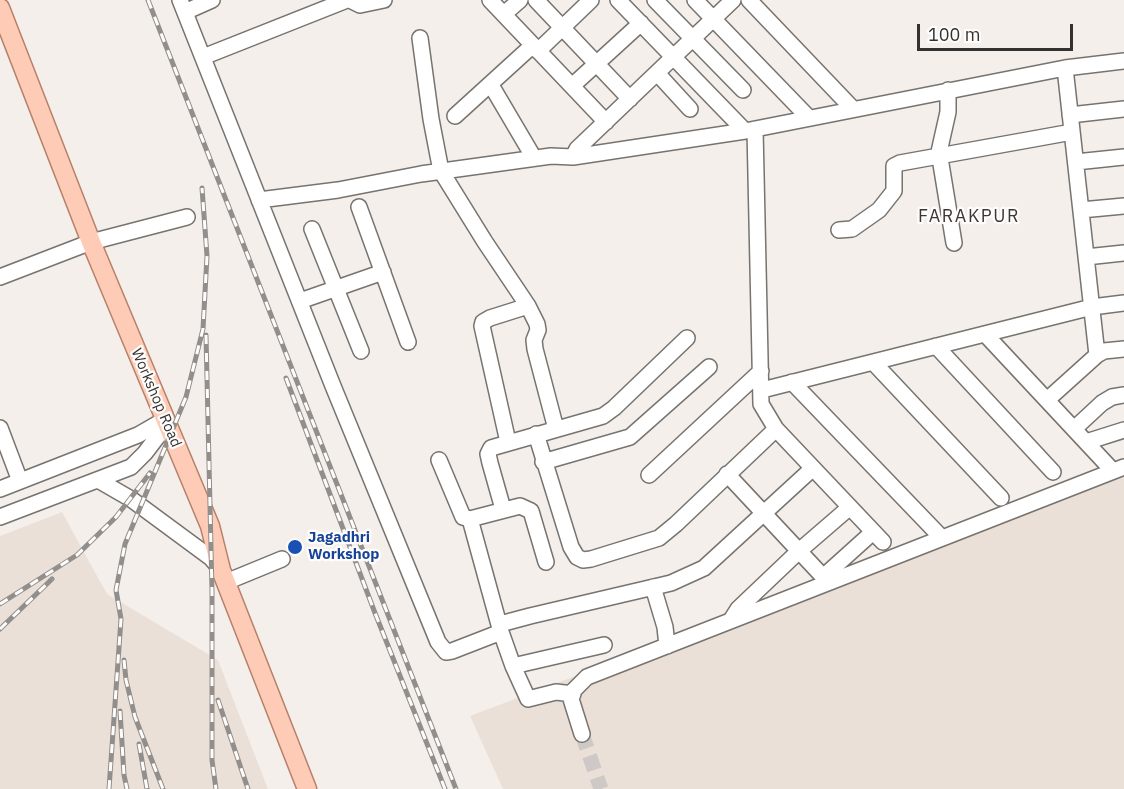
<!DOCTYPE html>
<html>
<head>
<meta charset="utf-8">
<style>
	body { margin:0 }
	#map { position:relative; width:1124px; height:789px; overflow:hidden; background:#f4efeb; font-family:"IBM Plex Sans",sans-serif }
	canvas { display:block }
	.scale { position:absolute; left:917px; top:24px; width:156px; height:27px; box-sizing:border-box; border:3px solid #343230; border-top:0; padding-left:8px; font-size:18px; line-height:21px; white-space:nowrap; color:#343230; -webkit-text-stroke:4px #fffdfb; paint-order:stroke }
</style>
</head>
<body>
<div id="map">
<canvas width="1124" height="789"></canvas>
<div class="scale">100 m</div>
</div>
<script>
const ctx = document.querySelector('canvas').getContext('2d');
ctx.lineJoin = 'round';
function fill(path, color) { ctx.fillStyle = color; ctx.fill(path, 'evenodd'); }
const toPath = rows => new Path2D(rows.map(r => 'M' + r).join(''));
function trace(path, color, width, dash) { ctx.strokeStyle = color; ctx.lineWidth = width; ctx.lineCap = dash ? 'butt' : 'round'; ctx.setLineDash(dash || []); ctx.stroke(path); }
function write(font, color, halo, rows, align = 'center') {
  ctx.font = font + ' "IBM Plex Sans",sans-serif'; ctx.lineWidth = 4.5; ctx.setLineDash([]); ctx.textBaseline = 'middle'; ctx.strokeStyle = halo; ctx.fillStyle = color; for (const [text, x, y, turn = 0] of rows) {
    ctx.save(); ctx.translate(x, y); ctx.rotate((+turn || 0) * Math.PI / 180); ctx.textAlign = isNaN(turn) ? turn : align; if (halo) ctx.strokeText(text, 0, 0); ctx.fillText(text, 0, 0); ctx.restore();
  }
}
fill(toPath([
	[1124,460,1124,789,503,789,470,716,747,611],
	[62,512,107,594,218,660,268,789,0,789,0,536]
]), '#ebe0d8');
trace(toPath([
	[582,734,601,789]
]), '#cec9c6', 15, [15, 8]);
const minor = toPath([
	[180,0,333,386,438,642,446,652,452,651,501,632],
	[350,0,360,5,384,0],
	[490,0,606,122],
	[536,0,630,99],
	[618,0,745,131],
	[655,0,743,90],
	[695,0,809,118],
	[749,0,853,109],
	[185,12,212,0],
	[504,14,520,0],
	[420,38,431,119,441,171,485,242,528,306,537,324,538,330,534,340,535,349,556,429],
	[538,51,591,0],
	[203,57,347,0],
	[1065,68,1097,355],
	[657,73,690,109],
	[491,85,534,158],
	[572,86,641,23],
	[948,90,948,112,939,152,954,243],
	[1070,115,1124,109],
	[455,116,533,45],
	[755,129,761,404,776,429,883,542],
	[573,157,577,149,733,0],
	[1076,162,1124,157],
	[259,200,338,190,421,174,551,156,573,157,745,131,1065,68,1124,61],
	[359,207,408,342],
	[1081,210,1124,206],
	[312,229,361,351],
	[839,230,852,229,879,210,894,191,894,166,900,163,1072,132],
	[1086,257,1124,253],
	[0,277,91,242,187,217],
	[300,301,383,272],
	[985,334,1113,471],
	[936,346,1053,472],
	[873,362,1001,498],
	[792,382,941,537],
	[762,390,1092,307,1124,303],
	[1047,400,1097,355,1104,351,1124,349],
	[0,428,20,481],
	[1074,429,1102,403,1112,397,1124,395],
	[536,434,571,547,577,557,583,560,591,559,659,538,676,524,776,429],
	[508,442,482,326,483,322,490,318,528,306],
	[1086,442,1124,430],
	[439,460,463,517,470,519,520,506,531,511,546,562],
	[543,462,630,437,709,367],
	[727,474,828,582],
	[649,475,761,371],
	[98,480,131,499,211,558,221,570],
	[0,489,138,435,164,420],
	[503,509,490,463,488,454,491,448,603,416,614,408,687,338],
	[0,517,131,467,145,453,167,424],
	[470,519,501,632,513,666,528,699,556,692,573,694],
	[823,577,873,532],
	[226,582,282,559],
	[653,587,665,627,667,646],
	[731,620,738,609,799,551,850,507],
	[500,624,530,616,671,583,704,568,813,468],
	[513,666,604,645],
	[582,734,571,699,574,690,587,677,1124,467]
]);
const major = toPath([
	[0,8,91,242,210,526,221,570,307,789]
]);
trace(minor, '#77736f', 18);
trace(major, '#b78068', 21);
trace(minor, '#fff', 15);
trace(major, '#feccb6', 18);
const rail = toPath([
	[148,0,456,789],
	[206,335,212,591,212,760,216,789],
	[286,378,375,613,445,789],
	[0,604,77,555,116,517,150,473],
	[0,629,52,579],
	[124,660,126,680,135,717,163,789],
	[218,700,248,789],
	[120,711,124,775,127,789],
	[139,744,147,789],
	[109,789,121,619,116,590,125,544,186,397,203,329,207,256,202,188]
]);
trace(rail, '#928e8b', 5);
trace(rail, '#fffdfb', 3, [9]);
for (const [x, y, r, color] of [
	[295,547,8,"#1a4fb4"]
]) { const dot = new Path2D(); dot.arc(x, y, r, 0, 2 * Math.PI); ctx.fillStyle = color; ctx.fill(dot); trace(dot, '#fffdfb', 2); }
write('15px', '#343230', '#fffdfb', [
	["Workshop Road",156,398,67]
]);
write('bold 15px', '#164399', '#fffdfb', [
	["Jagadhri",308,538],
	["Workshop",308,555]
], 'left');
ctx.letterSpacing = '1.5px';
write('18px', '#3b3734', '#fffdfb', [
	["FARAKPUR",969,217]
]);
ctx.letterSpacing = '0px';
</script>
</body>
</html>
